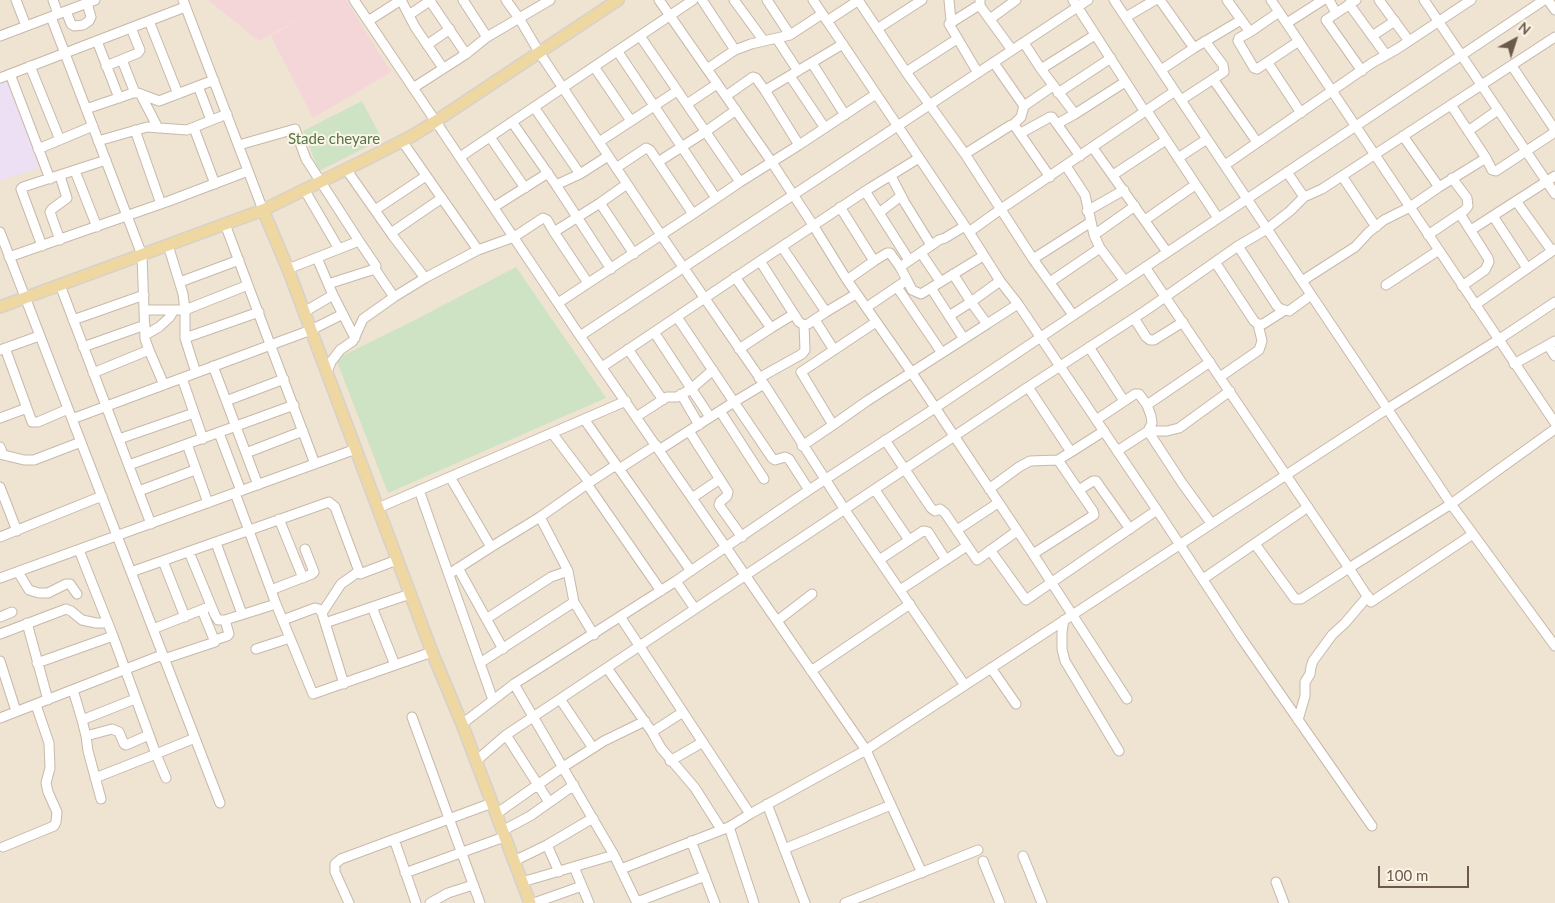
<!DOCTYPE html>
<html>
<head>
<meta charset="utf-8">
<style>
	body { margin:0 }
	#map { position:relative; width:1555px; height:903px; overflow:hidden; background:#f8f1e2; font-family:Lato,sans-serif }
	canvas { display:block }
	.north { position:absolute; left:1490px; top:15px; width:50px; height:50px; -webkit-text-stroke:4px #fcf5e7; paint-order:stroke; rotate:40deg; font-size:14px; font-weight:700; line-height:20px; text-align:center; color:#6c594c }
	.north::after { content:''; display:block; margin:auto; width:18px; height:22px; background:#6c594c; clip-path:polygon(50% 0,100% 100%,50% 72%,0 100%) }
	.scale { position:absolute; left:1378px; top:866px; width:91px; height:22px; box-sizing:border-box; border:2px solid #6c594c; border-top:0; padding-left:6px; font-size:15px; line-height:18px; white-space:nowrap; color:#6c594c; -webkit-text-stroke:4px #fcf5e7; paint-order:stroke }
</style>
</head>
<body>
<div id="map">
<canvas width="1555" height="903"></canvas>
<div class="north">N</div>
<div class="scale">100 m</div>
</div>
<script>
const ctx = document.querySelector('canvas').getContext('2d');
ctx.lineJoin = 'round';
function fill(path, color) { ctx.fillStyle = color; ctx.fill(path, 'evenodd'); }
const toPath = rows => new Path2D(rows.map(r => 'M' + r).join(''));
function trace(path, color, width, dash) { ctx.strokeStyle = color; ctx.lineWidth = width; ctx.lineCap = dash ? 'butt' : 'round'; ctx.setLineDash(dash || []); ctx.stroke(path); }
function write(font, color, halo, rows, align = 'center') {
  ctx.font = font + ' Lato,sans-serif'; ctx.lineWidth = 4; ctx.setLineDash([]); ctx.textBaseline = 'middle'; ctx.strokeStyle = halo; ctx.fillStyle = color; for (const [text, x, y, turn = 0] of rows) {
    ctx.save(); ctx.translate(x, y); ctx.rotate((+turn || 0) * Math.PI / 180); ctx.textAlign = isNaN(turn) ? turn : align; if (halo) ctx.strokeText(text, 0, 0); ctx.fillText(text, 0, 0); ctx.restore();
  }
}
fill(toPath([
	[0,0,1555,0,1555,903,0,903]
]), '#efe3d1');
fill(toPath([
	[7,80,41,167,0,181,0,83]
]), '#eddff4');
fill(toPath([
	[208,0,346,0,391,72,313,118,271,36,310,13,259,41]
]), '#f5d6d8');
fill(toPath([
	[362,101,382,139,319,171,303,131],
	[516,267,606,398,388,493,336,359,413,321]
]), '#cee3c3');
const minor = toPath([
	[16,0,26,26],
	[53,0,58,14],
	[183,0,263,210],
	[354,0,580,336,866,750,922,873],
	[401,0,415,27,443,68],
	[463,0,487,37],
	[506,0,519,18,539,52,661,235,764,384,845,510,964,684],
	[659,0,771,161,813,225,847,280,912,373,1033,554,1127,699],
	[702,0,735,50,707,69],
	[734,0,764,41],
	[767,0,790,35],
	[813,0,969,232,1000,281,1018,304,1157,510,1242,639,1372,826],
	[858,0,906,72,965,154,1033,259,1073,315],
	[949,0,951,21],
	[1073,0,1145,112],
	[1114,0,1451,504,1555,646],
	[1160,0,1194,48],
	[1227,0,1250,32,1279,12],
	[1271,0,1555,423],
	[1329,0,1336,13],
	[1356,0,1326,20,1362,71],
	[1379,0,1409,41],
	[1424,0,1555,194],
	[1548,0,1555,10],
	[430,1,466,54],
	[980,1,980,6,1012,50],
	[1349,4,1386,55],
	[66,11,71,24,74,26,83,25,89,21,91,17,87,3],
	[409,15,431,0],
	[51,17,142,255,145,339,149,350,164,385],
	[1126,17,1155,0],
	[990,19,1016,0],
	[149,21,178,94],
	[368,21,401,0],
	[827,21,859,0],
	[1287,23,1323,0],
	[877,29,922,0],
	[1250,32,1239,38,1238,41,1254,68,1257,69,1299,41],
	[0,36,95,0],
	[640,36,740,182],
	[1372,36,1395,21],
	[777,39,798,71],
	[97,41,119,98],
	[1024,43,1041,69,1075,114,1125,82],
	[427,45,450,29],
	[735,50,751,44,790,35,822,14],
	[618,52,716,198],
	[122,60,135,93],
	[812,63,845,115],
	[994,63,1024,106,1021,117,1013,125],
	[1268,63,1301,113],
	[30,66,60,140],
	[106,66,138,53,140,50,131,28],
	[1512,66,1555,130],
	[595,68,631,121],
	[1041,69,1095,35],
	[1161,70,1194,48,1241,20],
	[906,72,957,39],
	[978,73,949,24,976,7,980,6],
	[10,74,50,179],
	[790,76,825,128],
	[0,78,185,7],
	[1213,79,1257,142],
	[198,86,211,120],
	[413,88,466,54,487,37,550,0],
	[1058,93,1111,58],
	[141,95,158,128],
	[726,96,753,77,756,78,766,92],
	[1181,100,1224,72,1223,65,1205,41],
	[687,104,717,84],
	[1451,105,1486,158,1492,170,1496,171,1555,132],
	[1024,106,1053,86],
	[534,107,580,174,608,156],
	[86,109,133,93,138,93,159,101,214,80],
	[1147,111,1218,218],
	[512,122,556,185,580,174],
	[1057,124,1075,114],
	[194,128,215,184],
	[135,130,161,204],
	[1468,131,1498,110],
	[1021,133,1050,117,1052,117,1080,156],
	[1403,136,1439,187],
	[490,137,525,188],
	[98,141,147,127,187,130,227,114],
	[402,141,478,250],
	[599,142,677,91],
	[239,145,295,129,306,159,359,241],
	[799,145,766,92,769,88,843,44],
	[1093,148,1167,252],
	[38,149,93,126],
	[965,154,1011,125,1014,125,1050,177],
	[460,157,693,0],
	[1178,158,1207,139],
	[1225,165,1372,63,1397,49,1471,0],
	[1066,166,1085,195,1094,235,1100,248,1124,280],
	[616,168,646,148,650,150,658,162],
	[346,169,393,236,425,278],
	[75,171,97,227],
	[1287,172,1304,197,1322,189,1555,37],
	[1113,175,1166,140],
	[60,176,67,198,52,209,50,212,60,240],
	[891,176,905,203,931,245],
	[1342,176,1376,227],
	[627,184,600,203,634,254],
	[556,185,611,269],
	[304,189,339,249],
	[865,191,909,260],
	[1516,201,1552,251],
	[494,207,548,173],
	[840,207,874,261,887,253,890,253,900,267],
	[375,210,426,176],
	[1087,211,1124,190],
	[879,213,901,196],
	[693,214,658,162,705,132,736,110],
	[1460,214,1488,258,1489,262,1485,270,1462,286],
	[1493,216,1527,268],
	[1145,220,1195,185],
	[225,224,315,464],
	[1471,230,1555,176],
	[0,232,220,803],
	[969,232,1001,209,1175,91],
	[391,233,442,198],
	[1094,235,1135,206],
	[1428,235,1465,210,1468,206,1467,198,1452,178],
	[168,245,183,294,185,310,185,338,196,373],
	[42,246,21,189,23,187,106,160],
	[1238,246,1277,306,1281,309,1289,311,1311,295],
	[782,247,826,312,856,294],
	[921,253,940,281],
	[9,257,169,201,248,171],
	[317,258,333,295,355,338],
	[1033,259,1091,222],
	[760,261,870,188,919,158],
	[1215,262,1254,321,1258,324,1263,324,1285,310],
	[1145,267,1349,568,1451,504,1555,429],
	[288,269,359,241,376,266,375,269,328,284],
	[375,269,394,297],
	[953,274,971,302,1000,281],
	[735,277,771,328,794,314],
	[847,280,874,261],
	[907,280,912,290,921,294,983,256],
	[1302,281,1355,247,1369,232,1384,220,1410,207,1439,187,1486,158],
	[180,282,239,260],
	[1050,282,1100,248],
	[588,283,554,232,600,203],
	[60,285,151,524],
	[1386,285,1439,250],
	[897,287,942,353],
	[931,288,964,339],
	[558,303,693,214,740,182,799,145,876,94],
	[1475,305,1555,249],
	[867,307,907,280,900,267,939,240,945,238,965,226],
	[144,310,185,310,248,285],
	[304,312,333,295],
	[949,316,971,302,987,324,1018,304],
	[1134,318,1146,337,1150,340,1154,340,1183,322],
	[73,320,144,295],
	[815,320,834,350],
	[876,322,801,372,833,425,867,401,987,324],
	[654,332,710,417],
	[145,335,159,327,169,318,174,310],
	[580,336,1088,0],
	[185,338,259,312],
	[1548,345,1555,356],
	[83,347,145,325],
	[1089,347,1124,401],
	[5,348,32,422,38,422,68,409],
	[628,349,663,400],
	[739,349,771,328],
	[0,350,39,336],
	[1514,364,1555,341],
	[213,366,258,485],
	[602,367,760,261,799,322,804,325,808,324,826,312],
	[327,372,331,362,340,350,353,341,363,319,394,297,425,278,478,250,514,237,543,218,547,220,554,232],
	[93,373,149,350],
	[1220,377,1259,350,1262,341,1258,324],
	[182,378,203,439],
	[759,378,802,354,805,350,804,325],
	[764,384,734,402,772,458,775,460,785,457,789,459,809,490],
	[681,394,699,425],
	[226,401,284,379],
	[1147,405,1210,362],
	[720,411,764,479],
	[636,417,667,397,677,397,691,389,713,370],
	[0,418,27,408],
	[72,419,311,330,343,314],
	[584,419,691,571],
	[1096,420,1135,394,1139,394,1147,405,1151,416,1152,423,1148,431,1182,483,1211,523],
	[689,431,728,492,727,496,720,502,719,505,742,537],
	[1104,431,1071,452,1028,387,1145,311,1238,246,1267,229,1290,211,1304,197],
	[219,433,241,491],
	[552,433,589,482],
	[119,439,194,413],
	[885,440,931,508,935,511,940,509,945,513,977,560,1017,531],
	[187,444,208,503],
	[802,446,833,425],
	[0,447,2,452,0,454,24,460,34,460,81,442],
	[659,450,734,402,677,317],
	[1117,451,1148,431,1167,431,1179,428,1230,391],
	[246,453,303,431],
	[129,465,294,405],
	[619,469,656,445],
	[587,484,661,591],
	[0,487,17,531],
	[989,489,1019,467,1030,461,1058,460],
	[419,490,493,700],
	[875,490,909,540],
	[1079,490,1093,481,1096,481,1130,529],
	[139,491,195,470],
	[235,493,276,604,313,694,432,652],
	[692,498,720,479],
	[378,508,626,401],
	[279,519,303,578],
	[957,530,998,503],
	[0,537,102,496],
	[216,543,242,614],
	[1255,544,1295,599,1301,599,1349,568,1371,602,1473,534],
	[491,547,540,517],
	[79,550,113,636,156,754,195,738],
	[990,550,1026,600,1157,510],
	[189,552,215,615,218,620,225,620,276,604],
	[1033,554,1094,515,1093,511,1058,460,1071,452],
	[879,560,923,531,928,532,946,560],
	[163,561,185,617],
	[458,568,503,649],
	[18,572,29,590,39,593,48,593,66,584,70,584,77,594],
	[131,572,329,502,335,507,360,574,397,560],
	[449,574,491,547,450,477],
	[0,578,356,449],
	[1203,579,1308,507],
	[676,581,695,609],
	[271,590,312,574,314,572,305,549],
	[900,590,967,546],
	[372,607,395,665],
	[322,613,341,584,358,572],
	[0,617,12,612],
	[621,618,750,814,866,750,1387,409,1498,340,1555,302],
	[486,619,551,577,568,571],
	[283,620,315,608,319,609,322,613,344,684],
	[1064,620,1062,632,1062,649,1065,661,1119,751],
	[777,621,812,594],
	[27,623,48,700],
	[325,623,410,594],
	[153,629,206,608],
	[0,634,66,609,71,611,82,620,96,623,108,623],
	[594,635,574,602,568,571,540,517,587,484,616,465],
	[215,640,227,636,229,634,225,620],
	[256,649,290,638],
	[164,659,215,642,202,610],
	[0,661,16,711],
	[37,663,113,636],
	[480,663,574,602],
	[607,668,652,732,661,748,695,788,721,829],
	[991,668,1016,704],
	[811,671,910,604],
	[514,684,614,855],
	[73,690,82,720,135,699],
	[560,699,593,748],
	[412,717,480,903],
	[0,718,162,655],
	[82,720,86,736,112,729,119,732,124,744,126,745,149,735],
	[1298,720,1305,696,1305,682,1310,674,1311,667,1313,661,1332,635,1345,623,1368,596],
	[462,724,514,684,676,581,809,490,935,408,1544,0],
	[652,732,683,712],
	[506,735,549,802],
	[86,736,88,751,101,799],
	[476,761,506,735,1028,387],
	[670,761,703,742],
	[95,778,156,754,166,778],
	[767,804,805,903],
	[496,814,563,767,604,741,645,721],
	[729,827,754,903],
	[502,831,530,816,574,785],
	[394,839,416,903],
	[691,841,715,903],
	[547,845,559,872],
	[3,847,54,826,56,822,57,812,48,792,46,783,50,768,49,743,36,705],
	[784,849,891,805],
	[1023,856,1042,903],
	[514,861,547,845,593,818],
	[983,861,1000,903],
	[574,867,589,903],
	[621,869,729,827,750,814],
	[405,873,504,837],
	[522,882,614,855,637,903],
	[1276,882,1284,903],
	[637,902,705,876],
	[349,903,335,872,335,864,341,859,492,803],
	[430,903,448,893,473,885],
	[534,903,582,886],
	[845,903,978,850]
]);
const major = toPath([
	[263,210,288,269,432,652,462,724,530,903],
	[0,307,263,210,363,161,412,136,436,121,618,0]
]);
trace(minor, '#c7b9ab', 11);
trace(major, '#d6d1cd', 14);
trace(minor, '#fff', 9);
trace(major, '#efd7a2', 11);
write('15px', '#547649', '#fcf5e7', [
	["Stade cheyare",334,139]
]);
</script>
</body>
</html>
